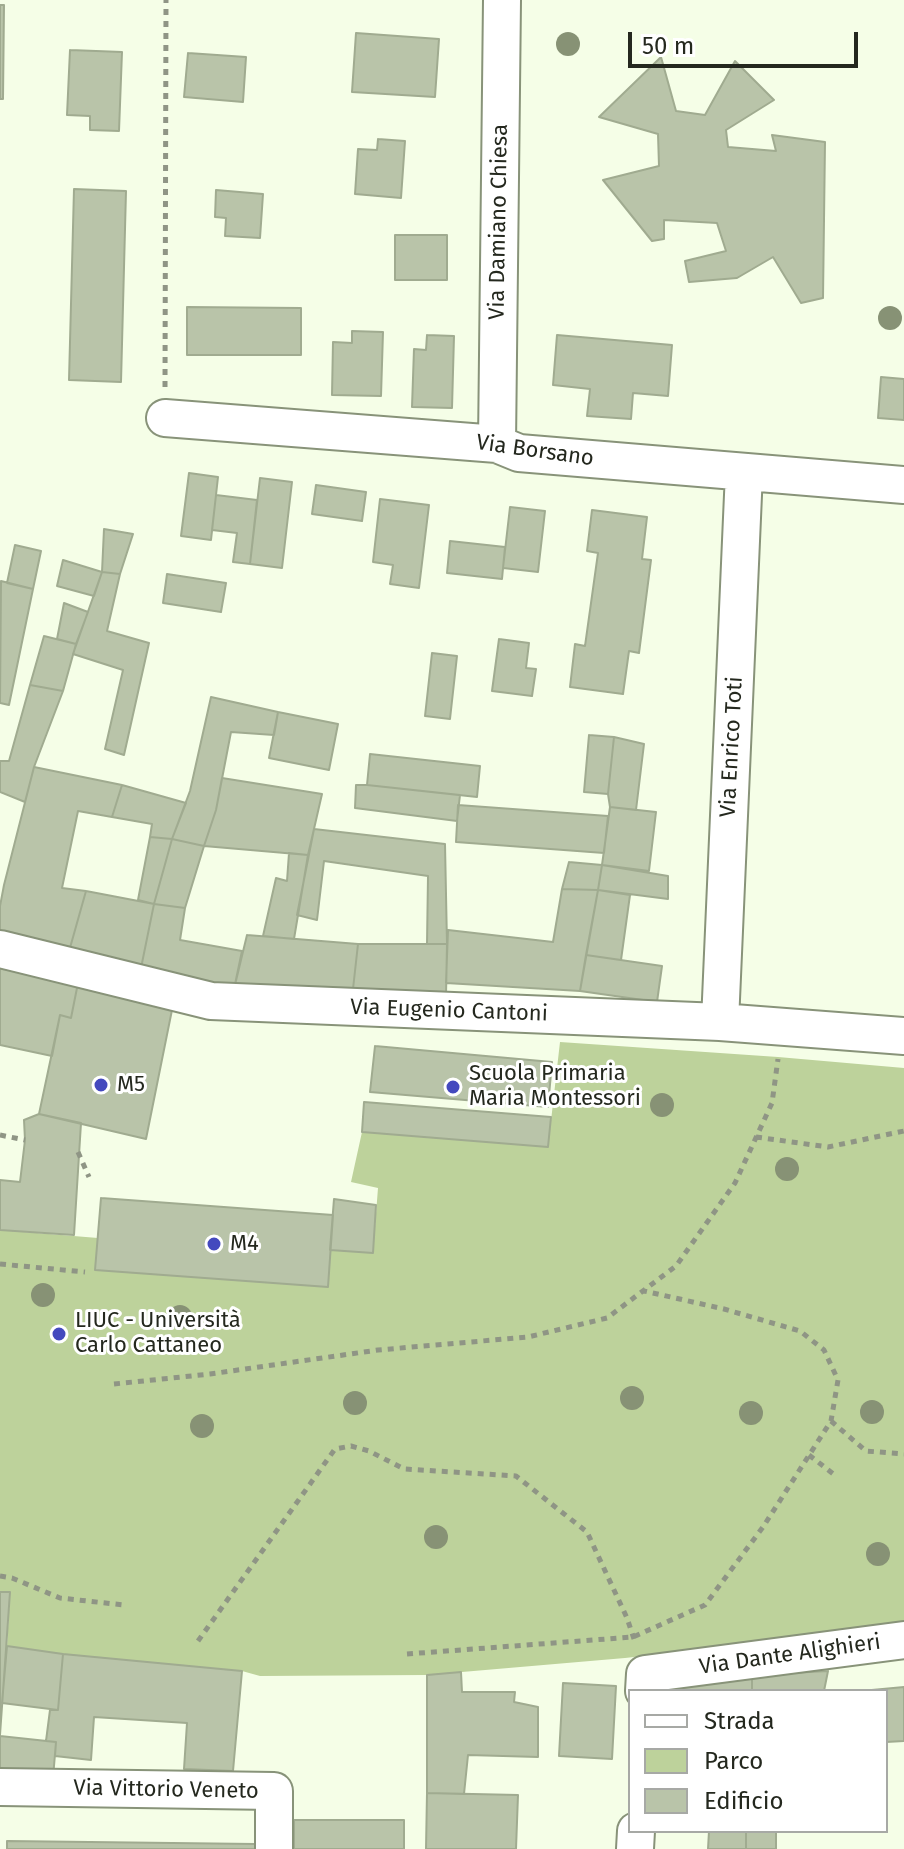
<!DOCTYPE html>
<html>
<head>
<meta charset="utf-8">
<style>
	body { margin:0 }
	#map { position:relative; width:904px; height:1849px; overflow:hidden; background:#f5fee7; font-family:"Fira Sans",sans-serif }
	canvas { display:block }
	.legend { position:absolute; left:628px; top:1689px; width:260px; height:144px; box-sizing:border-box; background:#fff; border:2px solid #a7a9a5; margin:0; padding:10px 14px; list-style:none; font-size:24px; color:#24281e }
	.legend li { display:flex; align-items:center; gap:16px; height:40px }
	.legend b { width:40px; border:2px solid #a7a9a5 }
	.scale { position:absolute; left:628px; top:32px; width:230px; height:36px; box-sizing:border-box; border:4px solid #24281e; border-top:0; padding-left:10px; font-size:24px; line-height:28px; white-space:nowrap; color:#24281e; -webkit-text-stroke:6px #fff; paint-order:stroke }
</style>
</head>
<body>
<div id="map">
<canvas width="904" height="1849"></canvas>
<ul class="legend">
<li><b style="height:10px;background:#fff"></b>Strada</li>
<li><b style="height:22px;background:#bdd29b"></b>Parco</li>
<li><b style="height:22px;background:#b9c4a9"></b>Edificio</li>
</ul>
<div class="scale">50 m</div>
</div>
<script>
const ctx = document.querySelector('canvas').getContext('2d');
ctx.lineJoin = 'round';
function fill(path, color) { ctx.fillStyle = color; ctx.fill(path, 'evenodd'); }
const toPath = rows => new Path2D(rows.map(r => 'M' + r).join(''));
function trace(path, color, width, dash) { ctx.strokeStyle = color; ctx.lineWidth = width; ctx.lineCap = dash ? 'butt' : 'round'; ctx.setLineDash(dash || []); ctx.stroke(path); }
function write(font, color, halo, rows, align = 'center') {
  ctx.font = font + ' "Fira Sans",sans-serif'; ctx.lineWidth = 6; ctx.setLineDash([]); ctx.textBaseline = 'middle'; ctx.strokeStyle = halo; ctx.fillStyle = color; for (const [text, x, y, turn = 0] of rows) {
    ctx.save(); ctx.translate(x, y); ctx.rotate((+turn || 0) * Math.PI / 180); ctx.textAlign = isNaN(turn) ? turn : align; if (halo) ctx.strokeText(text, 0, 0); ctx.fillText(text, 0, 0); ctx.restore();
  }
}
fill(toPath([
	[560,1042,778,1057,904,1068,904,1627,625,1658,427,1675,260,1676,242,1671,63,1654,7,1646,10,1593,0,1592,0,1230,98,1238,96,1270,327,1287,330,1250,373,1252,378,1188,351,1182,362,1132,548,1147]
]), '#bdd29b');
const building = toPath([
	[0,5,4,5,3,99,0,99,0,5],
	[356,33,439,39,435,97,352,92,356,33],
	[70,50,122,52,119,131,90,130,90,116,67,115,70,50],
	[188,53,246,57,243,102,184,97,188,53],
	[661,57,676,111,705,115,735,61,774,100,726,130,728,147,776,151,772,135,825,142,823,298,801,303,773,257,737,278,689,282,685,261,726,251,717,223,664,220,664,239,652,241,603,180,659,166,658,134,599,117,661,57],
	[378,139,405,141,401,198,355,194,358,149,377,150,378,139],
	[74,189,126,191,121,382,69,380,74,189],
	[216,190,263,194,260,238,225,236,226,218,215,217,216,190],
	[395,235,447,235,447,280,395,280,395,235],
	[187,307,301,308,301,355,187,355,187,307],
	[352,331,383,332,381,396,332,395,333,342,352,343,352,331],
	[427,335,454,336,452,408,412,407,414,349,426,350,427,335],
	[557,335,672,345,668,396,633,393,631,419,587,416,590,389,553,385,557,335],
	[881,377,904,379,904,420,878,418,881,377],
	[189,473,218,477,211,540,181,536,189,473],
	[260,478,292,482,282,568,250,564,260,478],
	[316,485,366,492,362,521,312,514,316,485],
	[216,495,257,500,250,564,233,562,237,533,212,530,216,495],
	[380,499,429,505,419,588,390,584,393,565,373,562,380,499],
	[510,507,545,511,538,572,503,568,510,507],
	[592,510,647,517,642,559,651,560,639,653,629,651,623,694,570,687,575,644,585,646,598,553,587,551,592,510],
	[104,529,133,534,120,574,102,572,104,529],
	[450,541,505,547,502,579,447,573,450,541],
	[15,545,41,551,33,589,7,583,15,545],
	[63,560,102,572,94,596,57,586,63,560],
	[102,572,120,574,107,631,149,643,124,755,105,749,123,670,73,654,102,572],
	[167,574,226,583,221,612,163,603,167,574],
	[1,581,33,589,9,705,0,703,1,581],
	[64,603,88,612,76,644,57,639,64,603],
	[44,636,76,644,63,691,30,685,44,636],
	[499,639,529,643,526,668,536,669,532,696,492,691,499,639],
	[432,653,457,656,450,719,425,716,432,653],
	[30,685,63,691,34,767,25,802,0,792,0,761,9,761,30,685],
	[211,697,278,712,274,735,231,732,216,810,204,846,172,839,190,791,211,697],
	[278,712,338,724,329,770,269,758,278,712],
	[589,735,614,737,608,794,584,792,589,735],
	[614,737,644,744,636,810,610,807,608,794,614,737],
	[370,754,480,766,477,797,367,785,370,754],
	[34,767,122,785,112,817,78,811,62,888,86,891,68,955,0,940,0,906,4,885,34,767],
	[222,778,322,794,308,855,204,846,216,810,222,778],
	[122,785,186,803,172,839,150,837,152,824,112,817,122,785],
	[356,785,367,785,460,795,457,821,355,808,356,785],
	[458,805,608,816,604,853,456,842,458,805],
	[610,807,656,812,649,871,602,865,610,807],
	[314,829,445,844,447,944,427,944,428,876,324,861,317,920,297,915,314,829],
	[150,837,172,839,154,904,138,900,150,837],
	[172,839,204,846,185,908,154,904,172,839],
	[289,853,308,855,294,939,263,936,276,878,287,881,289,853],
	[569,862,602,865,598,890,562,889,569,862],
	[602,865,668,876,668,899,598,890,602,865],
	[562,889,598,890,580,991,446,983,448,930,553,942,562,889],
	[598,890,630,895,621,960,586,955,598,890],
	[86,891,154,904,141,968,68,955,86,891],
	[154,904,185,908,180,940,242,951,234,989,141,968,154,904],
	[247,935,358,944,353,989,234,989,247,935],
	[358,944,447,944,446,996,353,989,358,944],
	[586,955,662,966,657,1002,580,991,586,955],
	[0,958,79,978,71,1018,60,1015,52,1056,0,1045,0,958],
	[79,978,174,1000,146,1139,39,1114,60,1015,71,1018,79,978],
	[375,1046,552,1062,548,1107,370,1092,375,1046],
	[364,1102,551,1117,548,1147,362,1132,364,1102],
	[39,1114,81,1123,74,1235,0,1230,0,1180,20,1182,25,1140,24,1120,39,1114],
	[101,1198,333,1215,328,1287,95,1270,101,1198],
	[334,1199,376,1205,373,1253,330,1250,334,1199],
	[0,1592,10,1592,0,1735,0,1592],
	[7,1646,63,1654,58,1710,2,1703,7,1646],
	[63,1654,242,1671,233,1771,184,1769,187,1723,94,1717,91,1760,55,1756,56,1742,46,1741,50,1710,58,1710,63,1654],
	[828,1671,824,1691,752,1691,752,1675,828,1671],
	[461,1672,462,1692,515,1692,514,1702,538,1707,538,1757,468,1755,464,1794,427,1793,427,1675,461,1672],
	[752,1675,752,1691,667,1691,667,1686,752,1675],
	[563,1683,616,1686,612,1759,559,1756,563,1683],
	[904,1687,904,1741,886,1742,886,1691,861,1691,904,1687],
	[0,1736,56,1742,53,1778,0,1773,0,1736],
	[427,1793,518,1795,516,1849,426,1849,427,1793],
	[294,1820,404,1820,404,1849,294,1849,294,1820],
	[709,1831,746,1831,746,1849,708,1849,709,1831],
	[746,1831,776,1831,776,1849,746,1849,746,1831],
	[7,1841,255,1844,255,1849,7,1849,7,1841]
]);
fill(building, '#b9c4a9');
trace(building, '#a0ab90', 2);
const street = toPath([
	[165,418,497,444,519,453,904,485],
	[497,444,502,0],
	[0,949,211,1001,720,1022,904,1036],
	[720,1022,744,472],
	[644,1691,645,1674,904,1640],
	[0,1787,274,1791,274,1849],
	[635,1849,636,1831]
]);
trace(street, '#889379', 40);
trace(toPath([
	[165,387,166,0],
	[0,1135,25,1140],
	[756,1137,828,1147,904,1131],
	[78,1152,89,1177],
	[0,1264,85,1272],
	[114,1384,210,1374,378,1350,528,1337,607,1318,676,1266,735,1183,772,1103,778,1059],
	[831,1421,866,1451,904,1454],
	[809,1455,836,1476],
	[0,1576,12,1578,60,1598,124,1605],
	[198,1641,335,1449,351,1446,369,1451,404,1469,516,1476,587,1532,627,1618,634,1639],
	[407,1654,633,1637,705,1605,763,1527,831,1421,838,1380,824,1350,800,1331,724,1309,644,1291]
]), '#8f9585', 5, [6, 6]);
trace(street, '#fff', 36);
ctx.fillStyle = '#879275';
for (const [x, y] of [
	[568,44],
	[890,318],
	[662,1105],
	[787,1169],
	[43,1295],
	[180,1317],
	[632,1398],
	[355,1403],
	[872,1412],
	[751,1413],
	[202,1426],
	[436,1537],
	[878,1554]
]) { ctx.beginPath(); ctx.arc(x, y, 12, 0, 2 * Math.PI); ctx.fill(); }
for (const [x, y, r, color] of [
	[101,1085,8,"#4449be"],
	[453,1087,8,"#4449be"],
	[214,1244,8,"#4449be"],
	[59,1334,8,"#4449be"]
]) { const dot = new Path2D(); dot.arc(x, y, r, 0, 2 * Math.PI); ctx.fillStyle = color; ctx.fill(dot); trace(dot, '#fff', 3); }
write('22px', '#24281e', '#fff', [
	["Via Damiano Chiesa",499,222,-89],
	["Via Borsano",535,451,8],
	["Via Enrico Toti",732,747,-87],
	["Via Eugenio Cantoni",449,1011,2],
	["Via Dante Alighieri",790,1655,-8],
	["Via Vittorio Veneto",166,1790,1]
]);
write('22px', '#24281e', '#fff', [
	["Scuola Primaria",469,1074],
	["Maria Montessori",469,1099],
	["M5",117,1085],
	["M4",230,1244],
	["LIUC - Università",75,1321],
	["Carlo Cattaneo",75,1346]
], 'left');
</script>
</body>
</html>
